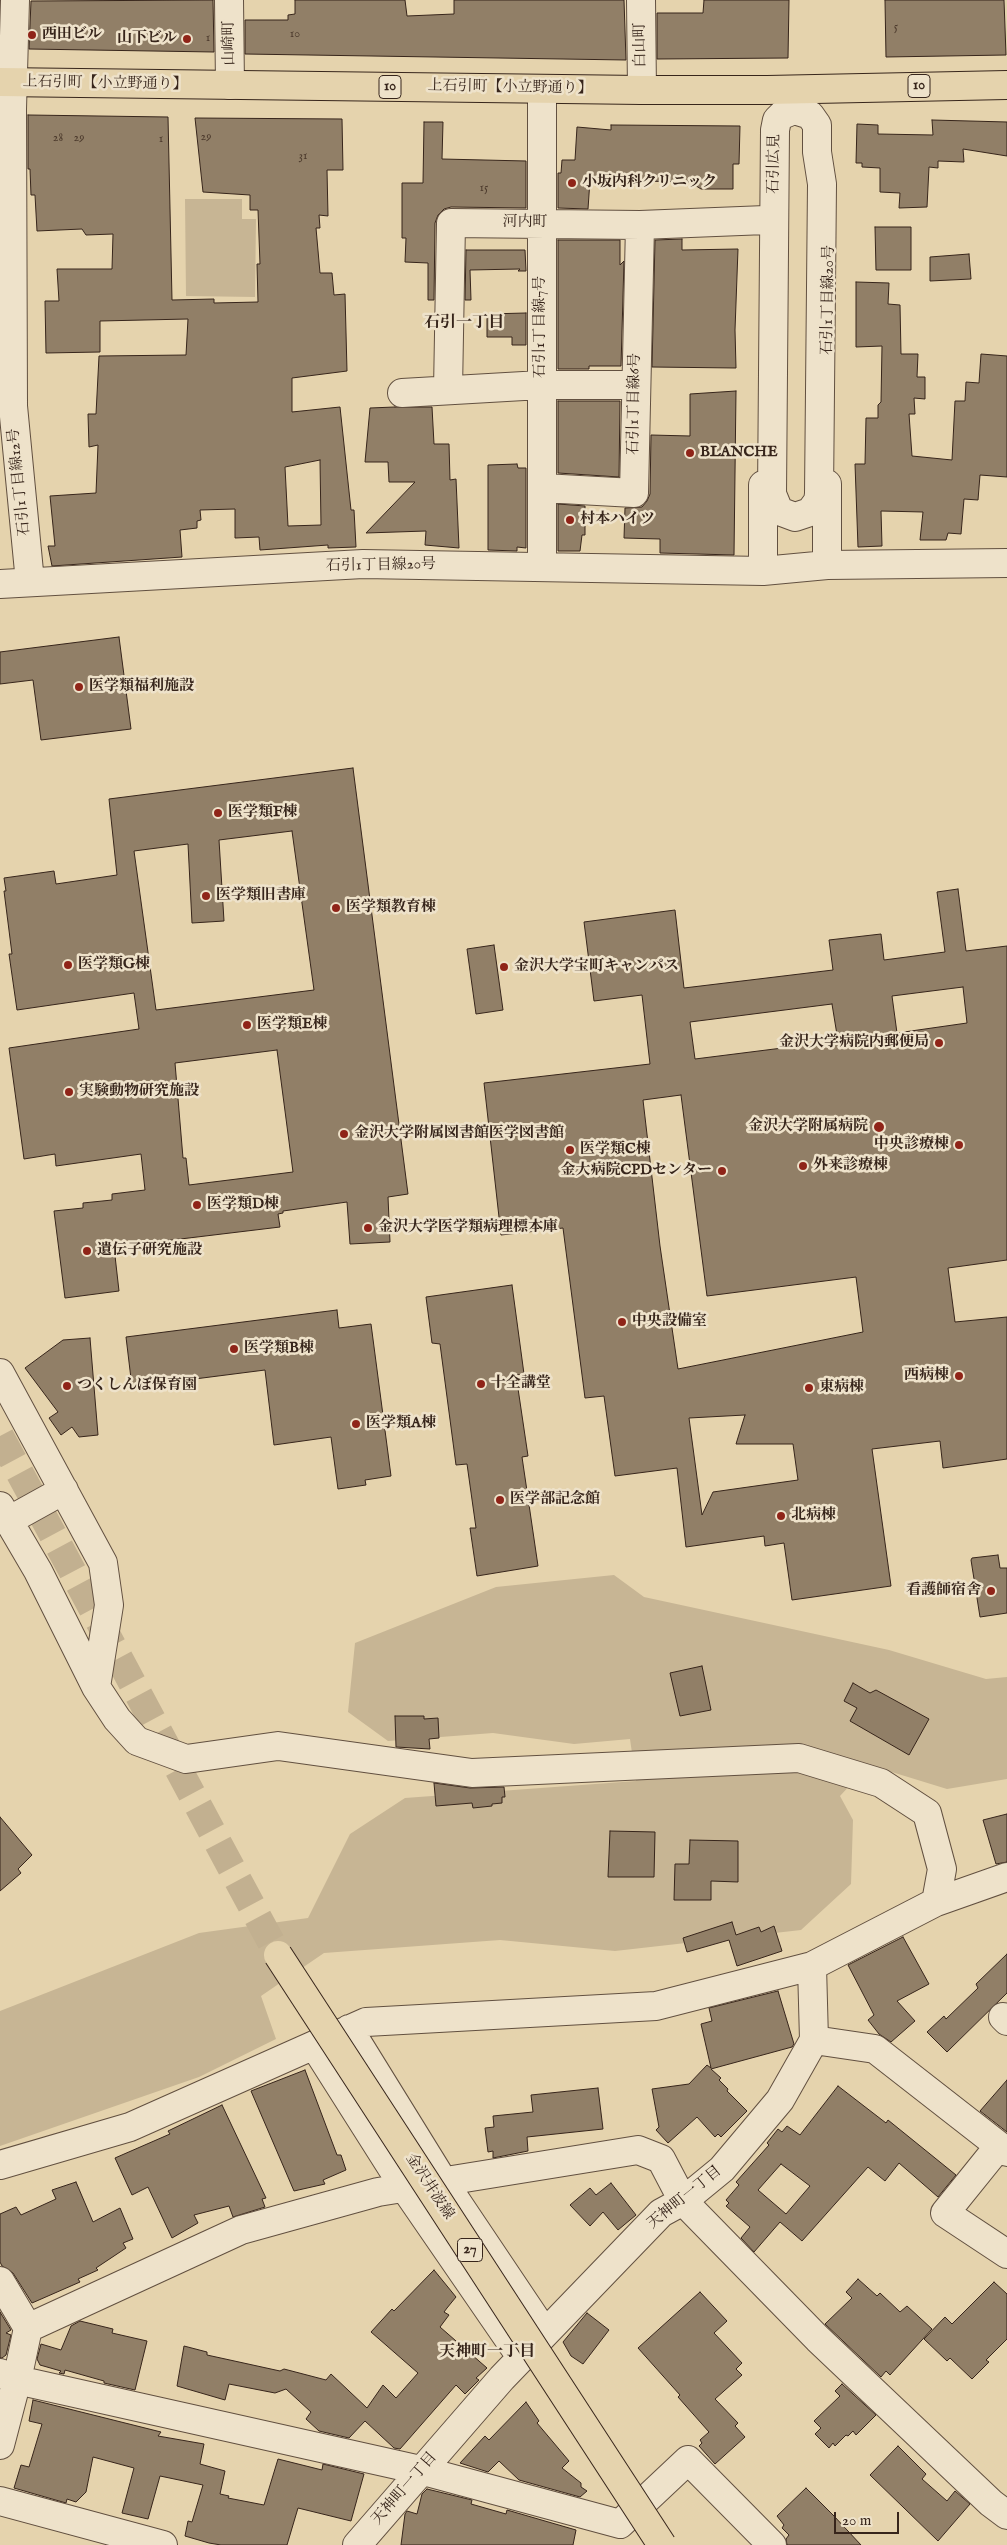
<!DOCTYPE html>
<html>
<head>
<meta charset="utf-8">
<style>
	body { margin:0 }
	#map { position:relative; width:1007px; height:2545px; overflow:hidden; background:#e5d3ad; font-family:"IM FELL English",serif }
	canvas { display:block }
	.scale { position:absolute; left:834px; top:2512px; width:65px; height:22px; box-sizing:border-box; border:2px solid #37251b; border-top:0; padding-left:6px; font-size:15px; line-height:18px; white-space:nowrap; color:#37251b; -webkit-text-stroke:4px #eee2ca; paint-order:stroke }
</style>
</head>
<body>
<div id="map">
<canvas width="1007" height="2545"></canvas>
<div class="scale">20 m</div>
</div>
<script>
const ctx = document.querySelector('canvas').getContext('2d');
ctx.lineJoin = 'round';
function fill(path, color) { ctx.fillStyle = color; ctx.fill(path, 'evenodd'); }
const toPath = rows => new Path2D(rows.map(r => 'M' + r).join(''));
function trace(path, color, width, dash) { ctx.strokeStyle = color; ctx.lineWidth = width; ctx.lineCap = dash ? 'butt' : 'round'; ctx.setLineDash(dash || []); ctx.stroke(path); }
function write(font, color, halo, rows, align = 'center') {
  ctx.font = font + ' "IM FELL English","Noto Serif JP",serif'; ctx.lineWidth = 5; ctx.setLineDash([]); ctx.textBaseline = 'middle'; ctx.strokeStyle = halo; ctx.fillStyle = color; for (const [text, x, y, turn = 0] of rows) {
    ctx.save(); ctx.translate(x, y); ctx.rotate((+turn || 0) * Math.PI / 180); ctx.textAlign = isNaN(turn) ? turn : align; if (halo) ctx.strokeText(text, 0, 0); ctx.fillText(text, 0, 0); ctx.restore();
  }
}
fill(toPath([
	[185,199,242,199,242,219,256,219,255,297,186,296],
	[614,1575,644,1597,889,1650,986,1679,1007,1677,1007,1779,947,1789,869,1765,840,1796,853,1820,851,1884,801,1930,615,1951,500,1940,324,1953,261,1996,276,2039,199,2077,0,2146,0,2011,199,1933,308,1918,350,1834,405,1798,636,1781,630,1739,574,1744,493,1733,388,1741,348,1712,355,1643,496,1587]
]), '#c7b594');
const building = toPath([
	[213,0,214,52,29,49,31,1,213,0],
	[295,0,405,0,407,16,454,14,454,0,624,0,626,60,245,54,245,20,288,20,288,15,295,14,295,0],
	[704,0,789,0,788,58,657,59,657,13,703,13,704,0],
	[885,0,1004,0,1006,55,886,57,885,0],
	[28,115,168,117,172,300,214,299,214,303,258,302,257,264,260,264,258,210,250,210,250,195,203,192,195,118,342,119,343,170,327,170,328,216,319,215,320,228,316,228,320,273,332,273,334,295,345,294,347,371,292,378,292,412,340,407,351,510,354,510,356,547,328,548,328,545,260,550,259,537,235,538,235,509,200,510,201,520,197,521,197,528,180,530,182,557,52,566,48,546,55,546,50,496,96,493,98,445,89,447,88,414,96,414,99,356,186,355,188,319,100,321,100,352,46,353,45,301,59,301,57,269,112,269,113,234,86,235,82,229,37,231,35,195,31,195,30,169,28,169,28,115],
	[320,460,321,525,288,526,285,467,320,460],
	[932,120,1007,122,1007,156,963,149,964,162,938,161,938,168,929,167,927,207,899,208,900,193,880,192,880,168,862,167,862,163,856,163,857,124,878,125,878,134,933,135,932,120],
	[424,122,443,122,442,159,526,161,526,208,451,207,444,209,438,215,435,223,434,300,428,300,428,263,405,262,406,238,402,238,402,183,423,183,424,122],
	[611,125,740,126,739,164,733,164,733,189,701,189,690,182,590,180,588,209,558,208,558,173,561,173,562,160,575,160,577,127,611,130,611,125],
	[875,227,911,227,911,270,876,270,875,227],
	[682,239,682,250,738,249,735,330,736,368,652,367,655,240,682,239],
	[558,240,620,240,620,265,624,261,621,366,589,366,589,369,558,369,558,240],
	[466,250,525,250,526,271,518,271,520,269,470,270,471,300,465,300,466,250],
	[969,254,971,279,930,281,930,257,969,254],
	[856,282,889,283,888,304,900,305,901,354,918,354,917,377,925,377,925,399,914,398,915,414,909,414,912,456,952,460,955,401,965,401,966,382,979,383,981,354,1007,356,1007,477,980,475,978,500,964,499,961,534,948,533,946,540,920,540,923,512,881,511,882,546,858,547,855,464,865,464,866,418,878,418,878,405,881,402,882,346,856,347,856,282],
	[526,313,526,345,512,345,512,337,487,337,487,314,526,313],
	[736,391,734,555,660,553,660,539,624,538,625,508,642,507,647,501,650,494,651,435,690,436,690,394,736,391],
	[558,401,620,401,619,477,558,473,558,401],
	[395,407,432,407,434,444,449,444,450,480,456,479,459,548,425,545,426,531,366,533,415,482,389,482,388,462,365,462,370,408,395,407],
	[517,464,518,468,526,468,526,548,517,547,517,551,488,550,488,465,517,464],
	[558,504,585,506,585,535,582,535,580,551,558,551,558,504],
	[119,637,131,729,41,740,33,680,0,684,0,652,119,637],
	[353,768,408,1194,388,1197,390,1242,350,1244,347,1202,283,1211,283,1213,278,1214,280,1227,114,1247,119,1291,65,1298,54,1211,83,1208,83,1203,112,1200,112,1194,145,1190,141,1154,56,1166,55,1154,24,1159,9,1048,139,1029,134,993,17,1010,9,954,12,954,4,891,6,891,4,878,54,871,56,884,117,875,109,799,353,768],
	[292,831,314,990,156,1010,134,851,188,844,192,923,224,921,219,840,292,831],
	[277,1050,293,1172,189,1185,186,1158,183,1158,175,1063,277,1050],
	[958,889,966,951,1007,946,1007,1260,948,1268,955,1322,1007,1317,1007,1459,943,1468,940,1441,872,1449,891,1586,792,1600,784,1543,765,1546,764,1536,686,1547,677,1468,615,1476,604,1396,585,1398,563,1228,501,1235,484,1083,650,1064,642,995,594,1001,584,922,675,910,684,988,833,970,829,940,881,934,884,960,945,952,937,892,958,889],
	[963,987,967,1023,897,1033,892,996,963,987],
	[832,1004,838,1041,695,1059,690,1022,832,1004],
	[681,1095,707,1296,856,1277,863,1332,678,1369,660,1246,643,1100,681,1095],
	[745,1415,736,1444,793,1444,798,1480,713,1492,702,1515,689,1418,745,1415],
	[494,945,503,1010,476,1014,467,949,494,945],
	[512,1285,524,1374,516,1375,528,1456,522,1457,538,1566,477,1576,470,1528,476,1528,467,1464,456,1465,440,1344,432,1343,426,1297,512,1285],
	[337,1310,339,1328,371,1324,391,1476,365,1480,366,1485,338,1489,331,1437,274,1445,265,1370,132,1387,126,1337,337,1310],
	[90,1338,98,1435,79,1437,72,1427,61,1435,49,1418,58,1412,25,1368,63,1340,90,1338],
	[998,1555,1000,1568,1007,1568,1007,1613,980,1617,971,1560,972,1558,998,1555],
	[702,1666,711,1710,680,1716,670,1673,702,1666],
	[853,1683,870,1693,876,1690,929,1719,909,1755,850,1721,857,1708,844,1701,853,1683],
	[395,1716,424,1716,424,1719,438,1718,439,1738,429,1739,430,1749,396,1747,395,1716],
	[434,1783,470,1788,504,1787,505,1797,502,1797,502,1803,492,1804,492,1806,473,1808,472,1803,436,1806,434,1783],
	[1007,1814,1007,1862,996,1864,983,1820,1007,1814],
	[0,1817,32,1855,18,1869,21,1873,0,1891,0,1817],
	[610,1831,655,1832,654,1877,608,1877,610,1831],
	[690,1840,738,1841,738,1882,711,1881,711,1900,674,1900,675,1864,689,1864,690,1840],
	[732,1922,736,1935,759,1927,761,1932,774,1926,782,1951,737,1966,729,1940,687,1952,683,1938,732,1922],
	[903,1937,929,1984,897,2001,915,2021,891,2042,879,2034,868,2020,874,2015,848,1965,903,1937],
	[1007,1954,1007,1993,947,2052,927,2032,944,2016,946,2019,978,1988,976,1984,1007,1954],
	[778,1991,794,2044,792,2047,711,2069,721,2078,719,2080,728,2089,727,2091,747,2111,721,2137,718,2134,715,2137,697,2117,668,2143,656,2130,659,2127,652,2089,689,2084,707,2065,711,2068,701,2024,712,2021,709,2008,778,1991],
	[305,2070,337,2155,341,2155,346,2170,323,2180,325,2184,294,2191,251,2091,305,2070],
	[1007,2080,1007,2132,980,2111,1007,2080],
	[838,2086,886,2123,888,2120,956,2175,938,2197,899,2163,885,2181,868,2167,802,2241,780,2222,754,2252,741,2238,750,2227,726,2206,729,2203,726,2200,739,2185,736,2182,769,2145,767,2143,778,2129,782,2132,787,2126,800,2135,838,2086],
	[781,2164,810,2186,786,2214,758,2190,781,2164],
	[598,2088,603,2129,527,2137,528,2151,493,2158,493,2151,488,2152,485,2128,494,2127,493,2116,533,2112,531,2095,598,2088],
	[222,2105,266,2198,262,2199,265,2207,233,2217,229,2206,194,2215,198,2223,172,2238,148,2187,132,2195,115,2158,170,2134,168,2131,222,2105],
	[76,2182,93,2222,120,2208,133,2239,123,2243,126,2248,96,2268,98,2270,78,2279,80,2282,32,2303,13,2273,2,2266,0,2262,0,2214,16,2207,21,2215,56,2199,52,2190,76,2182],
	[611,2183,636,2215,618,2230,603,2212,590,2226,570,2205,590,2188,596,2195,611,2183],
	[434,2270,456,2297,447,2308,444,2312,449,2315,440,2327,487,2368,476,2378,479,2380,465,2394,456,2385,400,2449,394,2448,365,2421,349,2438,319,2431,306,2419,311,2412,286,2389,275,2393,229,2384,225,2400,177,2386,184,2346,207,2352,207,2355,280,2371,284,2369,326,2380,331,2374,367,2408,383,2385,396,2398,418,2373,371,2332,392,2309,394,2311,434,2270],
	[858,2279,877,2296,880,2293,900,2312,907,2306,932,2329,890,2375,886,2371,881,2377,825,2324,852,2298,846,2292,858,2279],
	[994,2282,1007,2294,1007,2339,986,2360,989,2362,972,2379,950,2358,947,2361,924,2339,945,2317,952,2324,994,2282],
	[700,2292,727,2321,714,2333,742,2363,736,2369,742,2375,715,2399,738,2423,735,2426,745,2437,715,2464,699,2446,702,2443,700,2440,709,2432,678,2397,680,2395,638,2348,700,2292],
	[0,2312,11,2330,6,2333,11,2335,6,2355,2,2358,0,2358,0,2312],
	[587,2313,609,2330,583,2364,571,2356,563,2342,587,2313],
	[80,2321,113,2329,112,2333,147,2341,135,2390,104,2383,104,2381,65,2370,64,2374,59,2373,61,2371,40,2365,37,2359,41,2344,61,2350,71,2326,80,2321],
	[842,2384,876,2415,856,2435,853,2431,848,2436,846,2435,835,2446,833,2443,829,2448,815,2434,821,2428,814,2421,840,2396,835,2391,842,2384],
	[33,2400,161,2432,158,2436,204,2444,200,2464,225,2471,220,2494,229,2496,228,2498,264,2505,278,2459,322,2470,323,2464,364,2474,351,2521,298,2508,287,2545,221,2545,209,2543,185,2536,188,2521,192,2522,203,2485,160,2476,148,2519,122,2513,134,2468,93,2457,86,2492,76,2502,67,2499,66,2503,14,2488,21,2465,29,2467,42,2424,29,2421,33,2400],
	[526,2402,539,2421,537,2423,569,2461,562,2468,581,2483,581,2487,587,2491,580,2497,519,2480,499,2461,488,2472,460,2463,485,2436,489,2440,526,2402],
	[898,2446,926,2474,922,2479,947,2501,955,2491,970,2504,938,2541,870,2475,898,2446],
	[806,2488,834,2516,861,2545,787,2545,786,2539,789,2535,782,2528,784,2525,777,2516,806,2488],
	[427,2489,472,2500,471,2504,506,2514,507,2510,576,2530,573,2545,401,2545,405,2514,407,2511,417,2514,422,2494,427,2489]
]);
fill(building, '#917f67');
trace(building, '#37251b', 1);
trace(toPath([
	[0,1436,278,1955]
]), '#c2b090', 28, [28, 14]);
const minor = toPath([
	[15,0,12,109,13,406,30,582],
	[229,0,230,85],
	[641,0,642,90],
	[794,110,810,115,817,125,817,152,822,184,819,494,818,501,810,512,795,517,779,511,772,494,775,130,777,120,782,115,794,110],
	[448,390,451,223,640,225,766,220],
	[402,393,541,385,634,385],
	[543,488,634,493,640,225],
	[827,565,827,484],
	[542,566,542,89],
	[763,571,763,485],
	[0,584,363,564,763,571,827,565,1007,563],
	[0,1373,103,1563,109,1605,96,1687],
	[0,1506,38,1571,96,1687,117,1719,137,1741,186,1759,278,1746,472,1773,799,1758,881,1783,927,1813,942,1869,936,1902],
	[8,1521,64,1490],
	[1003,2017,1007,2021],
	[349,2029,443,2181,545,2333],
	[814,2040,875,2049,1007,2152],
	[314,2045,404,2187,521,2357],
	[999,2146,945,2213,1007,2254],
	[0,2165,130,2127,366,2022,656,2006,812,1966,936,1902,1007,1877],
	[0,2281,28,2328,17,2380,0,2445],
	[28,2328,241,2230,378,2192,638,2150,661,2159,683,2201,818,2339,991,2503,1007,2515],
	[0,2373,17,2380,420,2470,620,2524,688,2460,772,2545],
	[0,2501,163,2545],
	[357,2545,502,2378,661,2213,683,2201,722,2169,780,2100,814,2040,812,1966]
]);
const major = toPath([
	[0,82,642,90,767,90,1007,85]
]);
trace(minor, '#625040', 30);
trace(major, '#37251b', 30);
trace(minor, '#eee2ca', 28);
trace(major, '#e5d3ad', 28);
const majorBridge = toPath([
	[278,1955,662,2545]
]);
trace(majorBridge, '#37251b', 30, []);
trace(majorBridge, '#e5d3ad', 28);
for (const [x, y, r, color] of [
	[32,35,5,"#8f2418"],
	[187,39,5,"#8f2418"],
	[572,183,5,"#8f2418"],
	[690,453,5,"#8f2418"],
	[570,520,5,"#8f2418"],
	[79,687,5,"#8f2418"],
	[218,813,5,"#8f2418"],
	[206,896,5,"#8f2418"],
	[336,908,5,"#8f2418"],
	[68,965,5,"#8f2418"],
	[504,967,5,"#8f2418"],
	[247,1025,5,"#8f2418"],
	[939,1043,5,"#8f2418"],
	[69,1092,5,"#8f2418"],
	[879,1127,6,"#8f2418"],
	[344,1134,5,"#8f2418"],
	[959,1145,5,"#8f2418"],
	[570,1150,5,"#8f2418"],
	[803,1166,5,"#8f2418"],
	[722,1171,5,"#8f2418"],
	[197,1205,5,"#8f2418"],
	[368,1228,5,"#8f2418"],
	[87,1251,5,"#8f2418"],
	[622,1322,5,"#8f2418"],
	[234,1349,5,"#8f2418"],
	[959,1376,5,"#8f2418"],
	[481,1384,5,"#8f2418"],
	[67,1386,5,"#8f2418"],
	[809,1388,5,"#8f2418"],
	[356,1424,5,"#8f2418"],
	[500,1500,5,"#8f2418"],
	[781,1516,5,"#8f2418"],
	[991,1591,5,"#8f2418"]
]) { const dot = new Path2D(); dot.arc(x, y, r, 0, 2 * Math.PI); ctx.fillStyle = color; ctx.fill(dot); trace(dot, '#eee2ca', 2); }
write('12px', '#4e3c2e', null, [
	["5",896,28],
	["10",295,35],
	["1",208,39],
	["29",206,138],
	["28",58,139],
	["29",79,139],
	["1",161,140],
	["31",303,157],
	["15",484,189]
]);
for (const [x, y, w] of [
	[919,86,22],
	[390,87,22],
	[470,2250,25]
]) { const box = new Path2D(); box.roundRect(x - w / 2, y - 11.5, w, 23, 4); ctx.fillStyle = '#eee2ca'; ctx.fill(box); trace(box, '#37251b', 1); }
write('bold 14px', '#37251b', null, [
	["10",919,86],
	["10",390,87],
	["27",470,2250]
]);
write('bold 15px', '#37251b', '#eee2ca', [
	["西田ビル",42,35],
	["山下ビル",177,39,"right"],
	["小坂内科クリニック",582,183],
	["BLANCHE",700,453],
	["村本ハイツ",580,520],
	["医学類福利施設",89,687],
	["医学類F棟",228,813],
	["医学類旧書庫",216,896],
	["医学類教育棟",346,908],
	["医学類G棟",78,965],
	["金沢大学宝町キャンパス",514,967],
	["医学類E棟",257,1025],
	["金沢大学病院内郵便局",929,1043,"right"],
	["実験動物研究施設",79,1092],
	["金沢大学附属病院",868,1127,"right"],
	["金沢大学附属図書館医学図書館",354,1134],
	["中央診療棟",949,1145,"right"],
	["医学類C棟",580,1150],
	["外来診療棟",813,1166],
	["金大病院CPDセンター",712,1171,"right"],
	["医学類D棟",207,1205],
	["金沢大学医学類病理標本庫",378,1228],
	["遺伝子研究施設",97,1251],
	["中央設備室",632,1322],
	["医学類B棟",244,1349],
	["西病棟",949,1376,"right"],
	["十全講堂",491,1384],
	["つくしんぼ保育園",77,1386],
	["東病棟",819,1388],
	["医学類A棟",366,1424],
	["医学部記念館",510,1500],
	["北病棟",791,1516],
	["看護師宿舎",981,1591,"right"]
], 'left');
write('15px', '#37251b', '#eee2ca', [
	["山崎町",230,43,-91],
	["白山町",641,45,-91],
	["上石引町【小立野通り】",105,84,1],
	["上石引町【小立野通り】",510,88,1],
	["石引広見",775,164,-89],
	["河内町",525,223],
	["石引1丁目線20号",829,300,-89],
	["石引1丁目線7号",541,327,-90],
	["石引1丁目線6号",635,404,-89],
	["石引1丁目線12号",20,482,-96],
	["石引1丁目線20号",381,566,-1],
	["金沢井波線",429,2187,57],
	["天神町一丁目",685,2198,-39],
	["天神町一丁目",405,2489,-49]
]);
write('bold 16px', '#37251b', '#eee2ca', [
	["石引一丁目",464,324],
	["天神町一丁目",487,2353]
]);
</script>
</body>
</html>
